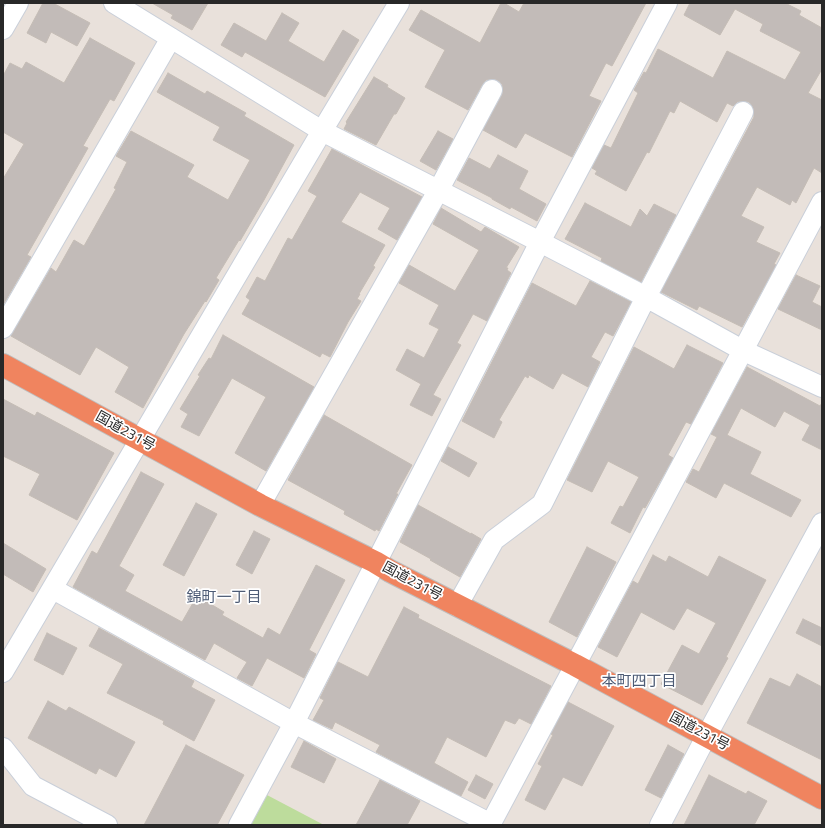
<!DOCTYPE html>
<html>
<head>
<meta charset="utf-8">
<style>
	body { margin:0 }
	#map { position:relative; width:825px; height:828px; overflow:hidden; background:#e9e1db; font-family:"Titillium Web",sans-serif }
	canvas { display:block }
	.frame { position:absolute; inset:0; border:4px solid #282828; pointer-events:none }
</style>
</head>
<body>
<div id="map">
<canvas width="825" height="828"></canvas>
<div class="frame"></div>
</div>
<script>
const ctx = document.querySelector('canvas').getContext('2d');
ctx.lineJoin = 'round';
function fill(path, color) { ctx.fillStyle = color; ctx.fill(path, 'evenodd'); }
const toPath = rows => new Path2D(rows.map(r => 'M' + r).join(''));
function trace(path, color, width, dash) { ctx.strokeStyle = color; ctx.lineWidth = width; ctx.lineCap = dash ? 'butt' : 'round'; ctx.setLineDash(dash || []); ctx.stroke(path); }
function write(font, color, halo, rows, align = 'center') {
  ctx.font = font + ' "Titillium Web","Noto Sans JP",sans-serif'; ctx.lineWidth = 3.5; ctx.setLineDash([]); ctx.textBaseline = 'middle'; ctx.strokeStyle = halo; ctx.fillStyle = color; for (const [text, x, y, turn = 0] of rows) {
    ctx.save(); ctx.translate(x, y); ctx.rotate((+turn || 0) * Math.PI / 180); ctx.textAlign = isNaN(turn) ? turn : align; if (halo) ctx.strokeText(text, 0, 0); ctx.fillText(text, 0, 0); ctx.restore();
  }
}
fill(toPath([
	[267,795,324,825,251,825]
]), '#bddc9c');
const building = toPath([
	[43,3,53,3,90,23,77,46,51,32,46,43,27,33,43,3],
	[152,3,208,3,192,30,171,18,173,15,152,3],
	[501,3,504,3,519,12,524,3,646,3,612,66,606,63,589,96,601,101,572,157,525,133,516,148,483,130,502,95,503,90,502,84,497,80,491,79,486,80,482,85,468,110,425,87,445,50,409,30,421,10,480,43,501,3],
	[690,3,785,3,801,11,799,15,822,28,822,69,808,93,822,100,822,173,814,168,796,203,792,200,790,205,757,187,741,216,764,227,756,242,780,253,774,264,776,265,742,327,699,306,697,310,661,292,754,117,752,106,749,102,743,101,737,102,733,106,727,103,717,122,680,101,674,113,670,111,649,153,647,152,626,191,595,174,597,171,592,168,604,145,611,148,638,93,634,90,644,72,646,73,658,49,713,78,727,51,785,80,801,52,760,31,763,24,735,9,720,35,684,15,690,3],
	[282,13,299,23,288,41,324,62,343,30,359,40,325,97,245,52,242,57,221,45,234,23,266,41,282,13],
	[90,38,135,63,114,101,110,99,83,146,88,148,27,255,31,257,3,305,3,179,24,144,3,132,3,76,10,63,22,69,26,62,64,83,90,38],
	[168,73,205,94,207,91,246,113,244,116,294,145,264,200,240,241,239,240,216,278,219,280,206,302,205,301,184,334,143,408,115,392,129,367,96,347,80,375,11,336,51,268,56,272,74,240,84,246,116,189,114,188,127,162,116,156,131,131,194,165,187,177,228,200,250,160,213,140,220,127,157,92,168,73],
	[374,77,388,85,387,87,405,98,396,114,394,114,376,145,344,129,347,123,346,122,374,77],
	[438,131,453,139,436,170,420,161,438,131],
	[332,149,422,197,397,240,378,229,390,208,360,192,341,222,385,245,373,266,375,267,359,294,360,294,357,299,361,301,348,322,330,357,322,353,320,357,242,314,250,300,246,297,257,277,265,281,288,238,292,240,317,196,308,191,332,149],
	[498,155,528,171,519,189,546,204,537,221,511,207,510,209,492,199,492,198,457,180,469,158,490,169,498,155],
	[585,203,631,227,640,209,647,216,654,204,676,215,641,282,601,261,602,258,565,239,585,203],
	[441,208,481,232,485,227,519,247,506,268,508,268,507,270,511,273,487,321,473,314,457,343,461,345,433,395,441,399,432,416,410,405,421,384,396,370,407,349,424,358,439,329,429,324,439,305,399,283,409,265,455,291,479,250,433,224,441,208],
	[796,275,820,286,812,302,822,307,822,330,778,309,796,275],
	[590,281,631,302,613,336,605,332,591,357,600,362,588,387,562,373,553,389,529,375,528,378,525,376,499,420,502,422,494,438,462,421,532,283,576,306,590,281],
	[223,335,314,387,266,471,235,453,266,397,232,378,199,436,181,427,188,414,180,409,200,376,198,375,209,358,211,359,223,335],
	[687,345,723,363,691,424,686,422,668,455,673,458,645,508,643,507,630,533,611,523,620,506,623,507,639,477,608,461,592,492,567,480,634,347,674,369,687,345],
	[747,367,820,406,822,403,822,450,802,440,810,425,784,411,775,427,741,408,727,435,761,452,750,474,801,500,791,517,724,483,716,498,686,482,693,469,699,472,717,437,711,434,747,367],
	[3,399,35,416,37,412,114,453,77,520,29,495,40,474,3,456,3,399],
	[324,415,412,465,396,494,398,494,379,531,376,529,375,531,344,514,345,511,288,480,324,415],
	[448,447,477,463,469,477,441,461,448,447],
	[141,472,164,484,119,566,134,575,125,591,182,622,197,596,224,612,222,615,263,638,268,628,280,635,316,565,345,580,309,650,316,654,304,678,267,658,252,686,237,678,247,662,214,643,205,660,73,587,92,551,97,554,141,472],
	[196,503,217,514,184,576,163,565,196,503],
	[418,505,471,534,471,533,481,539,460,577,430,560,431,559,400,542,418,505],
	[254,531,270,539,252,574,236,565,254,531],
	[3,543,46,569,33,592,3,574,3,543],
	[587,547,616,562,577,637,549,622,587,547],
	[653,555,666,562,669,556,708,577,719,556,766,580,726,657,728,658,702,705,661,684,682,645,699,654,716,623,687,608,674,630,641,612,617,657,598,647,633,581,638,584,653,555],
	[404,607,419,615,418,618,551,686,531,724,519,718,515,724,505,720,486,757,447,737,434,763,468,782,461,796,376,752,380,745,335,722,332,729,313,720,324,700,320,698,338,662,368,677,404,607],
	[803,619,822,628,822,646,796,633,803,619],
	[99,628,194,681,191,687,215,700,194,741,163,724,164,721,107,693,123,664,89,646,99,628],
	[47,633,77,648,63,675,34,660,47,633],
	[797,674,822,687,822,760,747,723,770,678,790,687,797,674],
	[48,701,66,711,69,707,135,742,116,777,99,768,96,774,28,738,48,701],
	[568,702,614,726,582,786,563,777,545,810,525,800,542,766,538,764,553,735,551,734,568,702],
	[304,741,336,759,324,783,291,767,304,741],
	[186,745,244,775,217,825,144,825,186,745],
	[668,745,684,754,661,798,645,790,668,745],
	[476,775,493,784,485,799,468,790,476,775],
	[709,775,746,794,748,791,767,801,754,825,684,825,709,775],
	[380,780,420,801,407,825,356,825,380,780]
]);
fill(building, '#c2bbb8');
trace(building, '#c4bcb5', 1);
const minor = toPath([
	[114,3,322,131,540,242,646,297,744,351,822,387],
	[3,29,18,3],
	[3,328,171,38],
	[260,505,438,191,492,90],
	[53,589,294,723,491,824],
	[457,606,494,540,542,504,646,297,743,112],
	[3,672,322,131,399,3],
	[3,748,33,786,107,825],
	[239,825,294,723,540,242,667,3],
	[490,825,822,202],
	[660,825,707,735,822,523]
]);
const highway = toPath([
	[3,365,260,505,375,562,390,571,575,665,822,798]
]);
trace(minor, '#c9cfd9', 22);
trace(highway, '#bebebe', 24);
trace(minor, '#fff', 20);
trace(highway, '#f0845f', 22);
write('14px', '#282828', '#fff', [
	["国道231号",125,432,29],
	["国道231号",412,582,28],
	["国道231号",699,732,28]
]);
write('15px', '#4d5b75', '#fff', [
	["錦町一丁目",224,598],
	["本町四丁目",639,682]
]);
</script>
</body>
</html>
